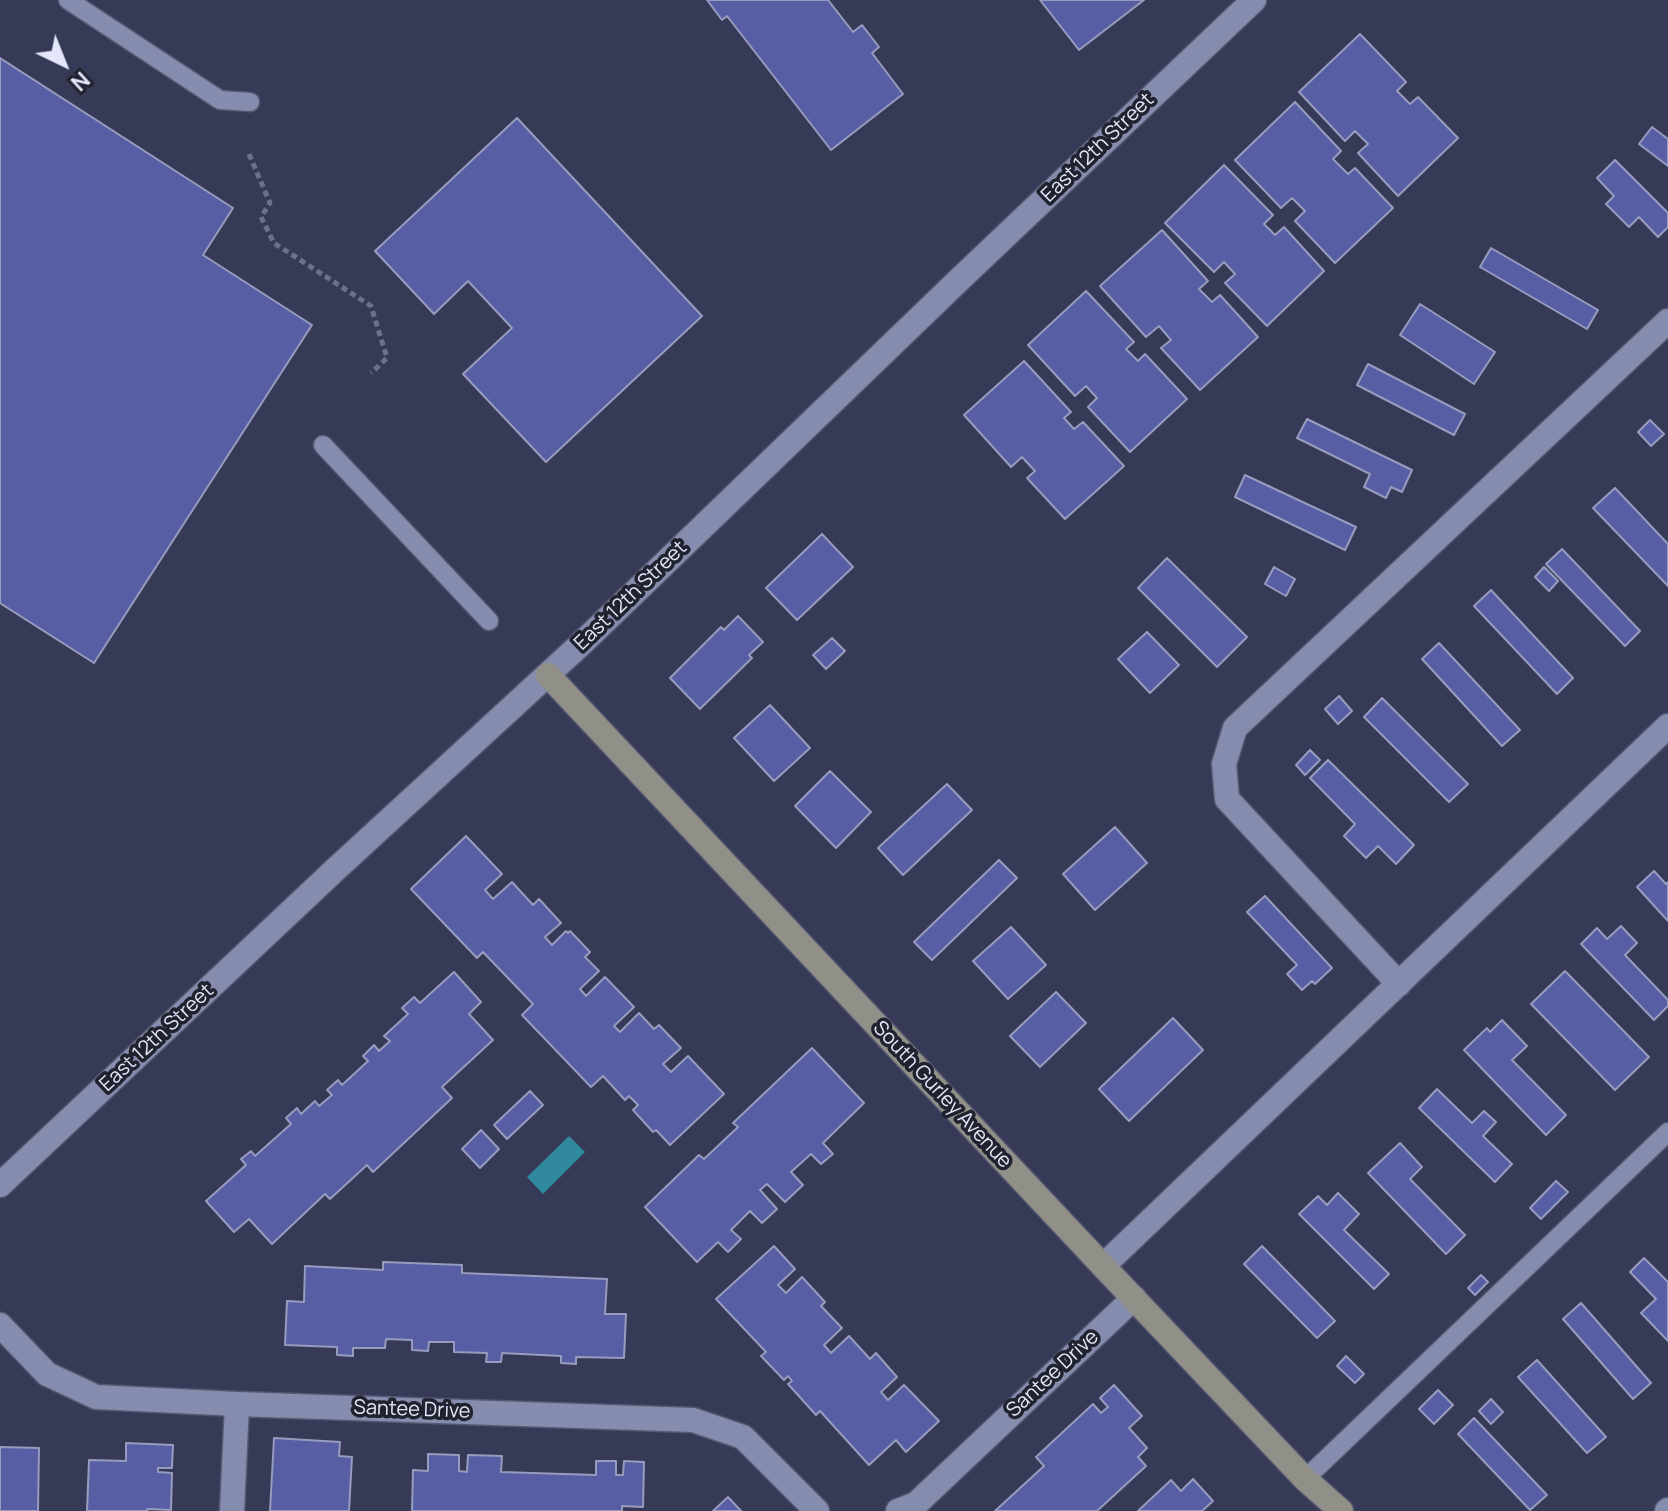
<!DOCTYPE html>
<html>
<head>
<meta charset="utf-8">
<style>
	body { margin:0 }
	#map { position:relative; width:1668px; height:1511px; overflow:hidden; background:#363a56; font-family:Manrope,sans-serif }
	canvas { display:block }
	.north { position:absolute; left:24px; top:24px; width:80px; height:80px; -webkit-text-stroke:6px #20222f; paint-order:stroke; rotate:137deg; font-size:22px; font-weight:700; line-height:32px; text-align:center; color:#e4e7f9 }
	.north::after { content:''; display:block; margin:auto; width:28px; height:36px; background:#e4e7f9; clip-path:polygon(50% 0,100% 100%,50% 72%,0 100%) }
</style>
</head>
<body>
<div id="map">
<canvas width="1668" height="1511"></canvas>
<div class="north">N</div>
</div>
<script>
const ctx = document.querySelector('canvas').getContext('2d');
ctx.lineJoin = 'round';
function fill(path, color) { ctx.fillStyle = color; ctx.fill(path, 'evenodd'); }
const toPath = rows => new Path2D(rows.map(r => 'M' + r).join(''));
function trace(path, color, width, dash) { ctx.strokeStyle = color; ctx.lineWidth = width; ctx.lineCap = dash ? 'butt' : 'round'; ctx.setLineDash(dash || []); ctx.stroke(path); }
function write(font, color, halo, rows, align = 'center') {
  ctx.font = font + ' Manrope,sans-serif'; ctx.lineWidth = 7; ctx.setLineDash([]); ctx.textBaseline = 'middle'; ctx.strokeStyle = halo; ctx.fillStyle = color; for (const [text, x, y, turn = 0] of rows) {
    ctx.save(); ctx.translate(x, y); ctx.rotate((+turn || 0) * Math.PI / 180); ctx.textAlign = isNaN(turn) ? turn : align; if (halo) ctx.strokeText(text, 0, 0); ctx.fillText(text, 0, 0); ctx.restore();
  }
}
fill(toPath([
	[569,1136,585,1152,543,1194,527,1177]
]), '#30899e');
const building = toPath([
	[707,0,828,0,853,32,862,25,879,47,872,53,903,94,831,150,727,16,722,20,707,0],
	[1040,0,1144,0,1079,50,1040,0],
	[1360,34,1406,82,1397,91,1410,104,1418,97,1458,138,1398,196,1358,153,1368,144,1355,131,1345,141,1299,92,1360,34],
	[0,58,233,208,203,255,312,325,94,663,0,603,0,58],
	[1295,102,1341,151,1333,159,1348,174,1355,168,1393,208,1335,263,1295,221,1305,211,1292,198,1281,208,1235,160,1295,102],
	[517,118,702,316,546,462,463,374,512,328,468,281,434,314,375,251,517,118],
	[1652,127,1668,139,1668,166,1639,144,1652,127],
	[1615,160,1668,213,1668,227,1658,237,1639,217,1629,227,1606,204,1614,196,1597,178,1615,160],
	[1224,165,1273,215,1264,224,1275,235,1284,227,1324,271,1267,326,1225,283,1235,274,1224,262,1214,272,1165,223,1224,165],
	[1162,230,1208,281,1199,289,1212,302,1220,295,1258,337,1200,390,1161,348,1171,340,1159,326,1146,337,1100,286,1162,230],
	[1491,248,1598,310,1587,329,1480,267,1491,248],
	[1086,291,1134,342,1126,349,1138,361,1145,354,1187,399,1130,452,1088,407,1097,398,1086,386,1075,396,1028,345,1086,291],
	[1420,304,1495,352,1474,384,1400,335,1420,304],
	[1024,361,1071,412,1064,418,1074,429,1083,422,1124,466,1065,519,1027,478,1035,471,1022,457,1011,467,964,415,1024,361],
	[1368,364,1465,414,1454,435,1357,385,1368,364],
	[1307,419,1412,470,1402,492,1391,487,1386,498,1364,487,1370,474,1297,438,1307,419],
	[1650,420,1664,434,1651,446,1638,432,1650,420],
	[1245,475,1356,527,1345,550,1235,497,1245,475],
	[1615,488,1668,544,1668,586,1593,508,1615,488],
	[822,534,853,567,797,620,766,588,822,534],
	[1562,549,1640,631,1625,646,1546,564,1562,549],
	[1167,558,1247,637,1217,667,1138,588,1167,558],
	[1274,567,1295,579,1286,596,1265,584,1274,567],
	[1544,567,1558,581,1549,591,1535,577,1544,567],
	[1491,590,1573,678,1557,694,1474,606,1491,590],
	[738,616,763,642,749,655,752,658,700,709,670,678,721,627,724,630,738,616],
	[1147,632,1179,665,1150,693,1118,659,1147,632],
	[832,638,845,651,826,669,813,655,832,638],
	[1439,643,1520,730,1502,746,1422,659,1439,643],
	[1339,696,1352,711,1338,724,1325,709,1339,696],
	[1382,698,1468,784,1449,802,1364,717,1382,698],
	[770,705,810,748,774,781,734,738,770,705],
	[1310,750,1320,760,1305,775,1296,765,1310,750],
	[1328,760,1414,845,1396,864,1378,846,1366,858,1344,836,1355,824,1310,778,1328,760],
	[830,771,871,812,836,848,795,806,830,771],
	[947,784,972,810,903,875,878,848,947,784],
	[1115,827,1147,863,1095,910,1063,874,1115,827],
	[466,836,502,874,485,890,493,899,512,882,533,905,539,899,561,923,545,937,552,945,566,931,568,933,570,931,590,952,585,957,599,971,580,989,586,996,605,977,634,1007,614,1026,620,1032,639,1013,654,1029,659,1025,681,1048,663,1064,671,1072,688,1056,724,1094,670,1145,656,1130,653,1132,633,1110,638,1105,629,1096,625,1100,603,1076,591,1087,522,1015,533,1004,483,952,477,958,411,889,466,836],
	[999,860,1017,878,932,960,914,942,999,860],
	[1654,871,1666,884,1668,882,1668,921,1637,887,1654,871],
	[1265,896,1332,968,1315,984,1312,981,1302,990,1287,974,1297,965,1247,912,1265,896],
	[1621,926,1637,943,1625,955,1668,1000,1668,1006,1654,1020,1581,944,1597,928,1607,939,1621,926],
	[1011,927,1046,965,1008,999,973,961,1011,927],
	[1565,971,1649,1057,1615,1090,1531,1004,1565,971],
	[454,972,481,1002,469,1014,493,1040,442,1087,452,1098,373,1172,367,1165,330,1199,325,1194,272,1244,249,1219,234,1232,206,1201,246,1165,241,1159,251,1151,255,1156,291,1124,286,1118,297,1108,301,1114,315,1101,319,1106,332,1095,327,1090,338,1080,342,1085,368,1061,363,1056,374,1045,379,1051,390,1041,384,1036,408,1014,402,1008,414,997,420,1003,454,972],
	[1056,992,1086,1023,1040,1067,1010,1036,1056,992],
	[1173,1018,1203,1050,1129,1121,1099,1089,1173,1018],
	[1502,1020,1527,1046,1512,1060,1566,1115,1546,1135,1464,1050,1487,1028,1490,1032,1502,1020],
	[812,1048,864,1103,823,1143,833,1154,821,1164,811,1154,791,1172,803,1185,785,1202,767,1184,760,1190,777,1209,762,1223,750,1211,731,1230,741,1239,728,1252,718,1242,697,1262,645,1207,699,1155,704,1159,738,1127,733,1123,812,1048],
	[1437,1089,1472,1123,1484,1111,1496,1122,1483,1136,1512,1164,1495,1182,1419,1108,1437,1089],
	[530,1091,543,1105,507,1139,494,1125,530,1091],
	[481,1130,499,1149,480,1168,462,1149,481,1130],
	[1400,1143,1422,1167,1410,1179,1465,1235,1446,1254,1368,1173,1400,1143],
	[1556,1181,1568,1192,1541,1219,1530,1208,1556,1181],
	[1338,1193,1359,1214,1344,1230,1389,1274,1374,1289,1299,1214,1318,1196,1327,1205,1338,1193],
	[774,1246,795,1269,778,1285,786,1293,802,1277,825,1302,821,1306,842,1328,824,1345,831,1353,849,1336,870,1359,876,1353,897,1377,881,1392,888,1400,904,1385,939,1421,906,1452,896,1440,869,1465,820,1411,816,1415,788,1384,792,1381,788,1376,784,1380,761,1356,766,1352,716,1299,774,1246],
	[1262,1246,1335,1321,1317,1338,1244,1264,1262,1246],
	[1644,1258,1668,1282,1668,1341,1641,1313,1656,1299,1630,1272,1644,1258],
	[383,1262,462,1265,462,1273,607,1279,605,1314,626,1314,624,1358,576,1357,576,1364,561,1363,561,1356,502,1353,501,1362,486,1362,487,1353,454,1352,454,1342,429,1342,428,1351,412,1350,412,1340,386,1339,385,1348,353,1348,353,1356,337,1355,337,1347,285,1345,287,1301,304,1302,305,1266,383,1270,383,1262],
	[1481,1275,1488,1282,1475,1295,1468,1288,1481,1275],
	[1581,1303,1651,1383,1633,1399,1563,1319,1581,1303],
	[1346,1356,1364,1374,1355,1383,1337,1366,1346,1356],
	[1537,1360,1606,1437,1587,1453,1518,1377,1537,1360],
	[1114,1385,1142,1416,1129,1428,1147,1448,1138,1457,1146,1466,1097,1511,995,1511,1044,1466,1036,1457,1093,1404,1101,1413,1108,1407,1100,1398,1114,1385],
	[1438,1390,1453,1405,1434,1424,1419,1409,1438,1390],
	[1491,1399,1503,1412,1491,1424,1479,1411,1491,1399],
	[1474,1418,1547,1495,1530,1510,1458,1434,1474,1418],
	[274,1438,340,1442,339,1456,352,1457,349,1511,270,1511,274,1438],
	[126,1443,173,1445,172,1468,158,1468,158,1472,172,1473,171,1510,147,1509,147,1511,87,1511,89,1460,126,1461,126,1443],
	[0,1447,39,1448,38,1511,0,1511,0,1447],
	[428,1454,459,1455,459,1471,467,1472,468,1455,502,1456,501,1472,596,1475,596,1461,616,1461,616,1475,623,1475,624,1461,644,1462,643,1507,622,1506,622,1511,412,1511,413,1470,428,1471,428,1454],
	[1193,1479,1213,1501,1202,1511,1138,1511,1171,1480,1181,1491,1193,1479],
	[728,1497,741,1511,713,1511,728,1497]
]);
fill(building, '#575ea4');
trace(building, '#979cbe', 2);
const lane = toPath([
	[68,0,220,100,250,102],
	[323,445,489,621],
	[1305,1479,1668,1132]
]);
const street = toPath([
	[1399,984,1227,799,1224,764,1235,728,1668,321],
	[0,1185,337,868,581,644,960,279,1254,0],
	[1103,1266,1668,726],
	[0,1325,47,1374,96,1397,237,1404,693,1420,743,1437,817,1511],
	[232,1511,237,1404],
	[898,1511,916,1504,1134,1298],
	[1667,1511,1668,1510]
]);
const secondary = toPath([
	[548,675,1103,1266,1305,1479,1341,1511]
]);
trace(lane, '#555870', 21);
trace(street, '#555870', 27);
trace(secondary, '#555870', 27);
trace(toPath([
	[249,154,270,203,261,217,274,243,371,306,387,358,371,373]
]), '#6c7089', 5, [6, 4]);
trace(lane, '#868cad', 18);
trace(street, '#868cad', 24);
trace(secondary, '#908f88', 24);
write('20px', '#e4e7f9', '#20222f', [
	["East 12th Street",1098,148,-44],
	["East 12th Street",631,596,-44],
	["East 12th Street",157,1038,-43],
	["South Gurley Avenue",942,1095,47],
	["Santee Drive",1053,1374,-43],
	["Santee Drive",412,1410,2]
]);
</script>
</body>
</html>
